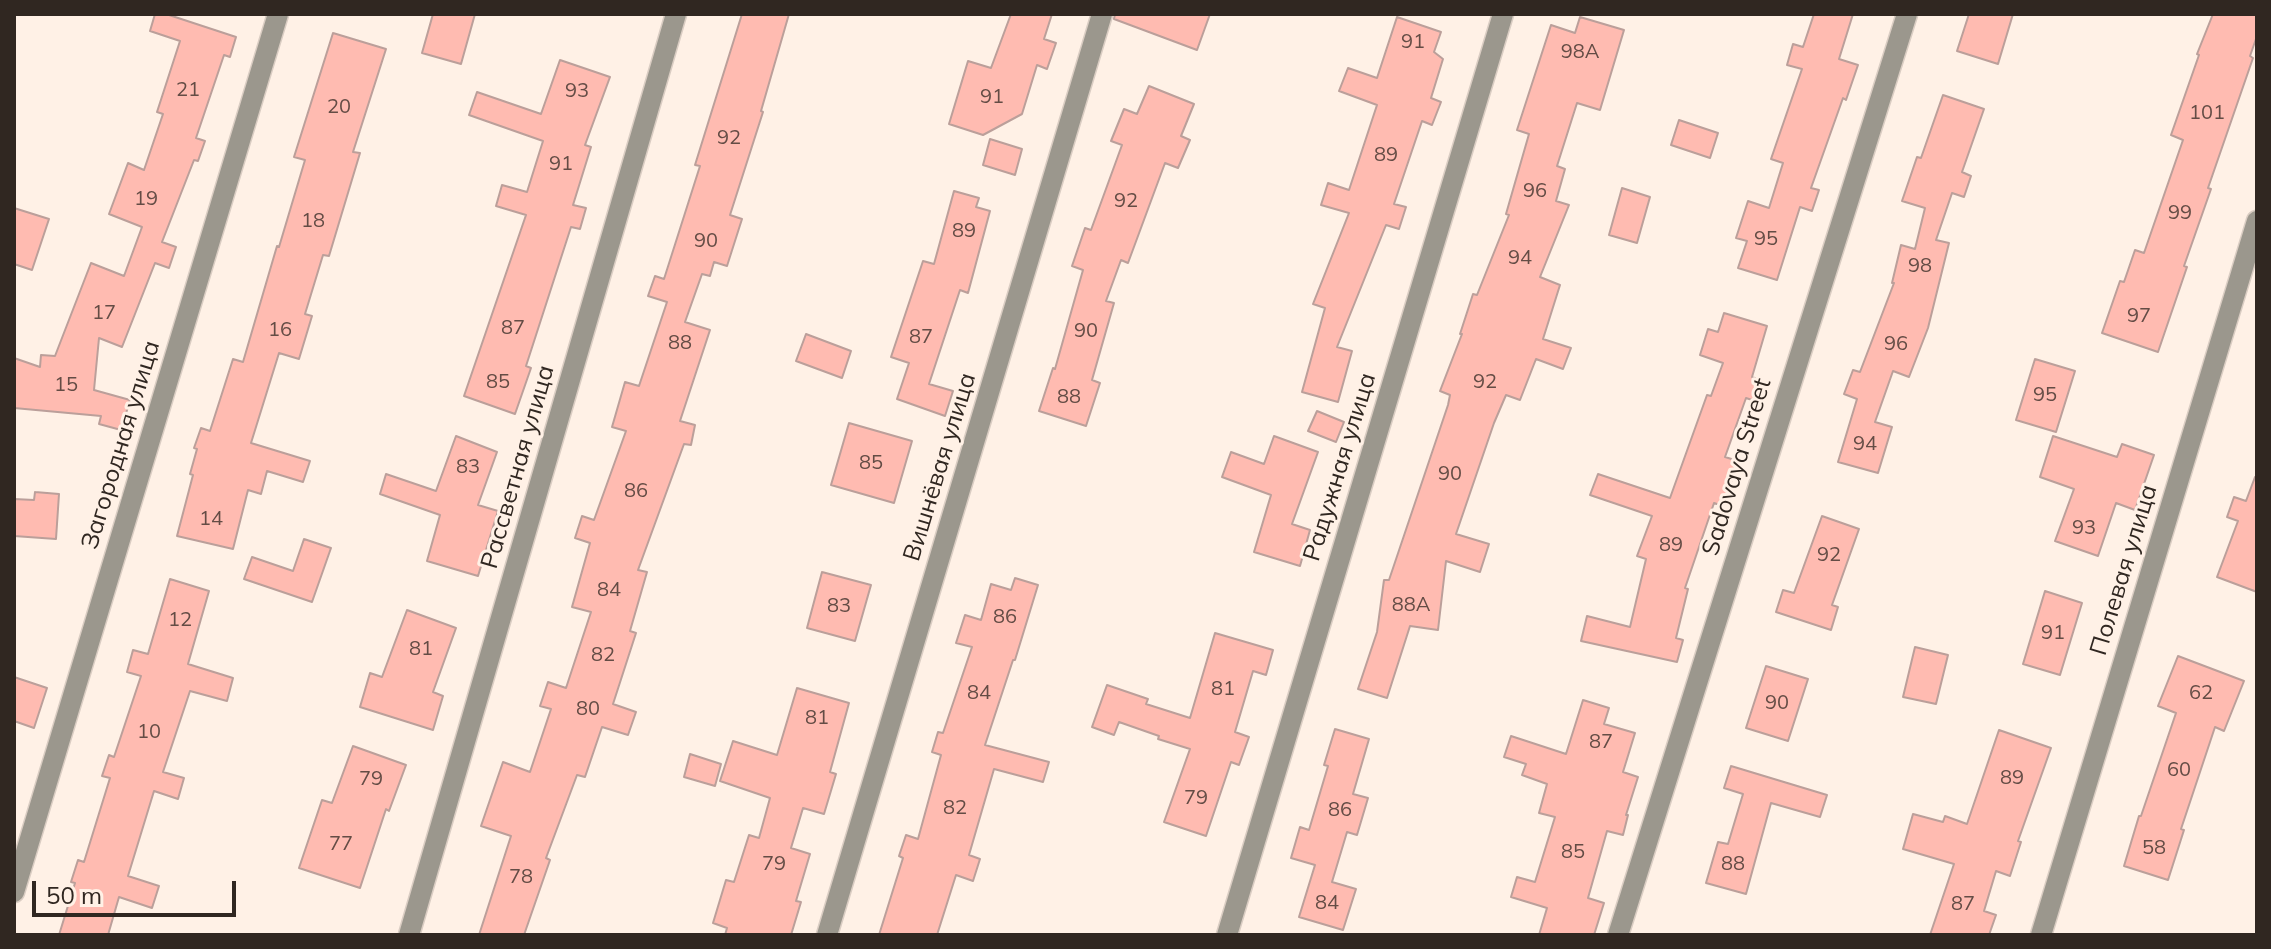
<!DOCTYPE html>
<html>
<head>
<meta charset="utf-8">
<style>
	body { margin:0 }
	#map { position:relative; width:2271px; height:949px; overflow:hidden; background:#fff1e6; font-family:Mulish,sans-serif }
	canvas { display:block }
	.frame { position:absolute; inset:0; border:16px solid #302721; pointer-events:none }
	.scale { position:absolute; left:32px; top:881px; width:204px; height:36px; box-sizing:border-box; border:4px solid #302721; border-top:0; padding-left:10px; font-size:24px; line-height:28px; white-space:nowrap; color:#302721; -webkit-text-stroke:6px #fff1e6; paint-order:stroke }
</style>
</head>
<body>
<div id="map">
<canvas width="2271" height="949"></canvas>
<div class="frame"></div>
<div class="scale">50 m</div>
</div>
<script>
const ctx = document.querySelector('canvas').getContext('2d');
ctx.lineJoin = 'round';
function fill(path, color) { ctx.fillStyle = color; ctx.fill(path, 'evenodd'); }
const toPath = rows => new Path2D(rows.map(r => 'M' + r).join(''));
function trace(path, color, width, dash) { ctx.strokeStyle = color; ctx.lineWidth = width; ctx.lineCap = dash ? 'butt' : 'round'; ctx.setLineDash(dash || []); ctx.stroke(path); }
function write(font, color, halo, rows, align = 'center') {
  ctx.font = font + ' Mulish,sans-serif'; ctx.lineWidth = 6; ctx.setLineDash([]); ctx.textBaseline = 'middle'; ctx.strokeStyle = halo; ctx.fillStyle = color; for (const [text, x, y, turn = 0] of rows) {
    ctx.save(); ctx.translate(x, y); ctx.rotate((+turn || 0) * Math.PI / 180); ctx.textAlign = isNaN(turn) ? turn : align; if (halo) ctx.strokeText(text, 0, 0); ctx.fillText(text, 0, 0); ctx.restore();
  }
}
const building = toPath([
	[155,14,166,14,236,37,230,57,224,55,196,138,205,141,198,161,194,160,162,242,176,247,169,268,155,263,122,347,99,338,94,390,130,400,121,430,99,424,101,416,14,408,14,358,40,367,41,355,55,356,91,263,124,276,142,227,109,214,128,163,144,170,163,114,157,112,180,41,150,31,155,14],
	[433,14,475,14,461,64,422,53,433,14],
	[742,14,789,14,761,111,763,112,730,215,742,219,727,266,714,262,710,276,702,274,685,322,710,330,680,421,695,425,691,445,684,444,638,570,647,572,630,631,636,633,613,704,636,712,628,735,602,727,585,777,577,775,546,858,550,860,524,935,479,935,511,836,481,826,503,762,530,772,551,709,540,706,548,682,566,688,591,612,572,607,590,543,575,538,582,516,594,520,626,431,612,427,625,382,639,386,667,302,648,296,655,276,664,279,700,166,695,165,742,14],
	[1011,14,1052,14,1044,39,1056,43,1047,69,1037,65,1022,114,983,135,949,124,968,61,991,68,1011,14],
	[1115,14,1210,14,1197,50,1114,19,1115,14],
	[1814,14,1853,14,1839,59,1858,65,1846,100,1843,98,1811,188,1819,190,1812,211,1800,207,1777,280,1738,268,1747,241,1736,238,1748,201,1769,208,1783,163,1771,159,1802,69,1787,65,1793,44,1803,47,1814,14],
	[1969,14,2013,14,1998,64,1957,51,1969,14],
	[2213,14,2257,14,2257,36,2250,56,2253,58,2208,188,2211,189,2184,266,2187,267,2158,352,2102,333,2120,281,2124,282,2135,250,2144,253,2183,140,2171,135,2199,55,2197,54,2213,14],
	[1397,17,1441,32,1434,52,1443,59,1431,98,1441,102,1432,125,1422,121,1394,204,1406,207,1399,229,1386,225,1337,347,1352,351,1338,402,1302,392,1325,308,1313,304,1349,213,1321,205,1328,183,1349,190,1377,105,1339,91,1348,68,1377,78,1397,17],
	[1580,17,1624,30,1600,110,1577,103,1557,166,1565,169,1556,201,1569,205,1540,277,1560,285,1543,339,1571,348,1563,369,1536,359,1520,400,1506,395,1494,423,1456,534,1489,544,1480,572,1446,561,1438,630,1410,626,1387,698,1358,689,1377,632,1384,580,1389,580,1448,405,1450,395,1440,391,1462,334,1460,334,1473,294,1477,295,1509,215,1506,214,1529,134,1517,130,1551,25,1575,33,1580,17],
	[333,33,386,49,353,152,360,153,329,256,323,255,305,314,312,316,299,359,279,353,251,443,310,461,303,482,267,471,261,494,248,490,233,549,177,536,193,475,190,474,197,449,194,448,201,428,210,431,233,359,243,362,277,246,279,247,305,160,294,157,333,33],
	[560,60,610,77,585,145,591,147,573,205,586,208,580,229,571,227,526,366,531,368,515,414,464,396,526,215,496,206,502,185,527,192,543,141,469,115,477,92,541,114,560,60],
	[1149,86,1194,104,1181,136,1190,140,1178,168,1165,163,1128,263,1121,260,1106,301,1114,303,1092,380,1100,383,1086,426,1039,411,1053,368,1055,369,1083,270,1072,266,1085,228,1091,230,1122,145,1111,141,1124,109,1137,114,1149,86],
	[1943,95,1984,109,1962,172,1971,176,1964,197,1952,193,1936,240,1949,243,1928,328,1909,377,1893,371,1875,422,1892,427,1878,473,1838,462,1857,399,1844,394,1853,370,1860,372,1894,283,1892,283,1901,245,1915,249,1925,208,1902,201,1917,157,1921,158,1943,95],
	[1679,120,1718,133,1710,158,1671,145,1679,120],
	[990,139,1022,149,1015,175,983,165,990,139],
	[1622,188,1650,197,1637,243,1609,235,1622,188],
	[954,191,979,198,976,207,990,211,968,293,960,290,929,384,953,391,945,416,897,399,909,363,891,357,923,261,934,264,954,191],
	[14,208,49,219,32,270,14,264,14,208],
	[1724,313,1767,326,1752,377,1762,381,1755,401,1746,398,1725,457,1738,461,1723,506,1714,503,1685,588,1688,589,1676,638,1683,640,1677,662,1581,641,1587,616,1630,627,1646,559,1637,556,1652,516,1590,495,1598,474,1670,498,1707,395,1711,396,1723,363,1700,355,1708,329,1718,332,1724,313],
	[806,334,851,351,842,378,796,361,806,334],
	[2035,359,2075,371,2056,432,2016,420,2035,359],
	[1317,411,1344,422,1336,442,1308,431,1317,411],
	[849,423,912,441,894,503,831,485,849,423],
	[456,436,497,452,478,505,498,511,478,576,427,561,440,515,380,494,386,474,436,491,456,436],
	[1274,436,1318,452,1292,524,1310,530,1300,566,1254,552,1271,495,1222,477,1231,452,1264,464,1274,436],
	[2053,436,2117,457,2122,444,2154,455,2135,510,2116,503,2098,556,2055,541,2074,489,2040,477,2053,436],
	[2255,477,2257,477,2257,592,2217,577,2238,521,2227,517,2234,497,2246,501,2255,477],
	[35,492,59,494,56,539,14,536,14,499,34,500,35,492],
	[1822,516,1859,529,1832,605,1838,607,1831,630,1776,612,1783,590,1794,593,1822,516],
	[304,539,331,548,312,602,244,579,252,557,293,571,304,539],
	[822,572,871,585,855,641,807,628,822,572],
	[1015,578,1038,585,1015,660,1013,660,985,745,1049,762,1043,782,994,769,969,855,980,859,973,881,956,875,937,935,879,935,903,858,899,856,906,835,918,839,941,755,932,752,938,732,943,733,972,647,956,643,965,615,981,620,991,584,1011,590,1015,578],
	[170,579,209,591,188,664,233,678,227,701,190,691,163,772,184,778,178,799,154,791,128,876,159,886,152,908,119,897,108,935,59,935,75,883,71,882,78,860,84,862,110,778,102,776,109,755,114,757,141,676,127,672,133,650,148,654,170,579],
	[2045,591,2082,603,2060,675,2023,664,2045,591],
	[407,610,456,628,433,692,443,696,433,730,360,707,370,673,382,677,407,610],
	[1215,633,1273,650,1266,675,1253,671,1235,732,1249,737,1239,765,1231,762,1206,836,1164,822,1190,749,1158,739,1159,736,1119,722,1114,735,1092,727,1107,685,1148,699,1146,704,1190,718,1215,633],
	[1915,647,1948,655,1936,704,1903,697,1915,647],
	[2178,656,2244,681,2224,731,2215,727,2181,829,2184,830,2168,880,2124,866,2139,816,2141,816,2176,713,2158,706,2178,656],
	[1766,666,1808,679,1788,741,1746,728,1766,666],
	[14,677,47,688,34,728,14,721,14,677],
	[797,688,849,703,830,772,836,774,824,814,803,808,791,848,810,854,796,901,801,902,791,935,725,935,727,928,713,923,726,880,734,882,749,835,759,838,770,798,720,781,733,741,777,755,797,688],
	[1583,700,1609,708,1604,724,1635,733,1623,772,1638,777,1626,815,1628,815,1623,835,1607,831,1588,898,1604,903,1594,935,1539,935,1547,908,1511,897,1517,877,1535,882,1555,817,1539,813,1547,784,1522,775,1526,764,1504,757,1511,736,1566,754,1583,700],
	[1335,729,1369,739,1353,794,1368,798,1357,835,1347,832,1332,882,1356,889,1343,930,1299,917,1315,865,1291,858,1300,827,1309,830,1328,766,1324,765,1335,729],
	[1999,730,2051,748,2018,841,2021,842,2010,876,1996,871,1984,911,1996,915,1989,935,1930,935,1954,864,1903,849,1913,814,1943,822,1945,816,1967,824,1999,730],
	[353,746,406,765,389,811,386,809,360,888,299,868,322,800,332,803,353,746],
	[690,754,721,764,715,786,684,777,690,754],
	[1731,766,1827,795,1820,817,1771,803,1746,894,1706,883,1718,842,1728,844,1743,794,1724,788,1731,766]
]);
fill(building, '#ffbbb1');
trace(building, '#bb9f9a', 2);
const street = toPath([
	[14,892,278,14],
	[409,935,676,14],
	[827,935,1102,14],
	[1227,935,1503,14],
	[1618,935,1907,14],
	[2041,935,2257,221]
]);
trace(street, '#dacdc3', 23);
trace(street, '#9b978d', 20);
write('20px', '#644c45', null, [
	["91",1413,42],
	["98А",1580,52],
	["21",188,90],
	["93",577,91],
	["91",992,97],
	["20",339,107],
	["101",2207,113],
	["92",729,138],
	["89",1386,155],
	["91",561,164],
	["96",1535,191],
	["19",146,199],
	["92",1126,201],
	["99",2180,213],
	["18",313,221],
	["89",964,231],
	["95",1766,239],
	["90",706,241],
	["94",1520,258],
	["98",1920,266],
	["17",104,313],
	["97",2139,316],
	["87",513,328],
	["16",280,330],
	["90",1086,331],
	["87",921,337],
	["88",680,343],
	["96",1896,344],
	["85",498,382],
	["92",1485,382],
	["15",66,385],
	["95",2045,395],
	["88",1069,397],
	["94",1865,444],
	["85",871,463],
	["83",468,467],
	["90",1450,474],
	["86",636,491],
	["14",211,519],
	["93",2084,528],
	["89",1671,545],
	["92",1829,555],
	["84",609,590],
	["88А",1411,605],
	["83",839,606],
	["86",1005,617],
	["12",180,620],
	["91",2053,633],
	["81",421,649],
	["82",603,655],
	["81",1223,689],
	["84",979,693],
	["62",2201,693],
	["90",1777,703],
	["80",588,709],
	["81",817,718],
	["10",149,732],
	["87",1601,742],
	["60",2179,770],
	["89",2012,778],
	["79",371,779],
	["79",1196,798],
	["82",955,808],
	["86",1340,810],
	["77",341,844],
	["58",2154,848],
	["85",1573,852],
	["79",774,864],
	["88",1733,864],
	["78",521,877],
	["84",1327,903],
	["87",1963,904]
]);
write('24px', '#302721', '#fff1e6', [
	["Загородная улица",121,445,-73],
	["Рассветная улица",518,467,-74],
	["Вишнёвая улица",940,467,-73],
	["Радужная улица",1340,467,-73],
	["Sadovaya Street",1737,467,-73],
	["Полевая улица",2124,570,-73]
]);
</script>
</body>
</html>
